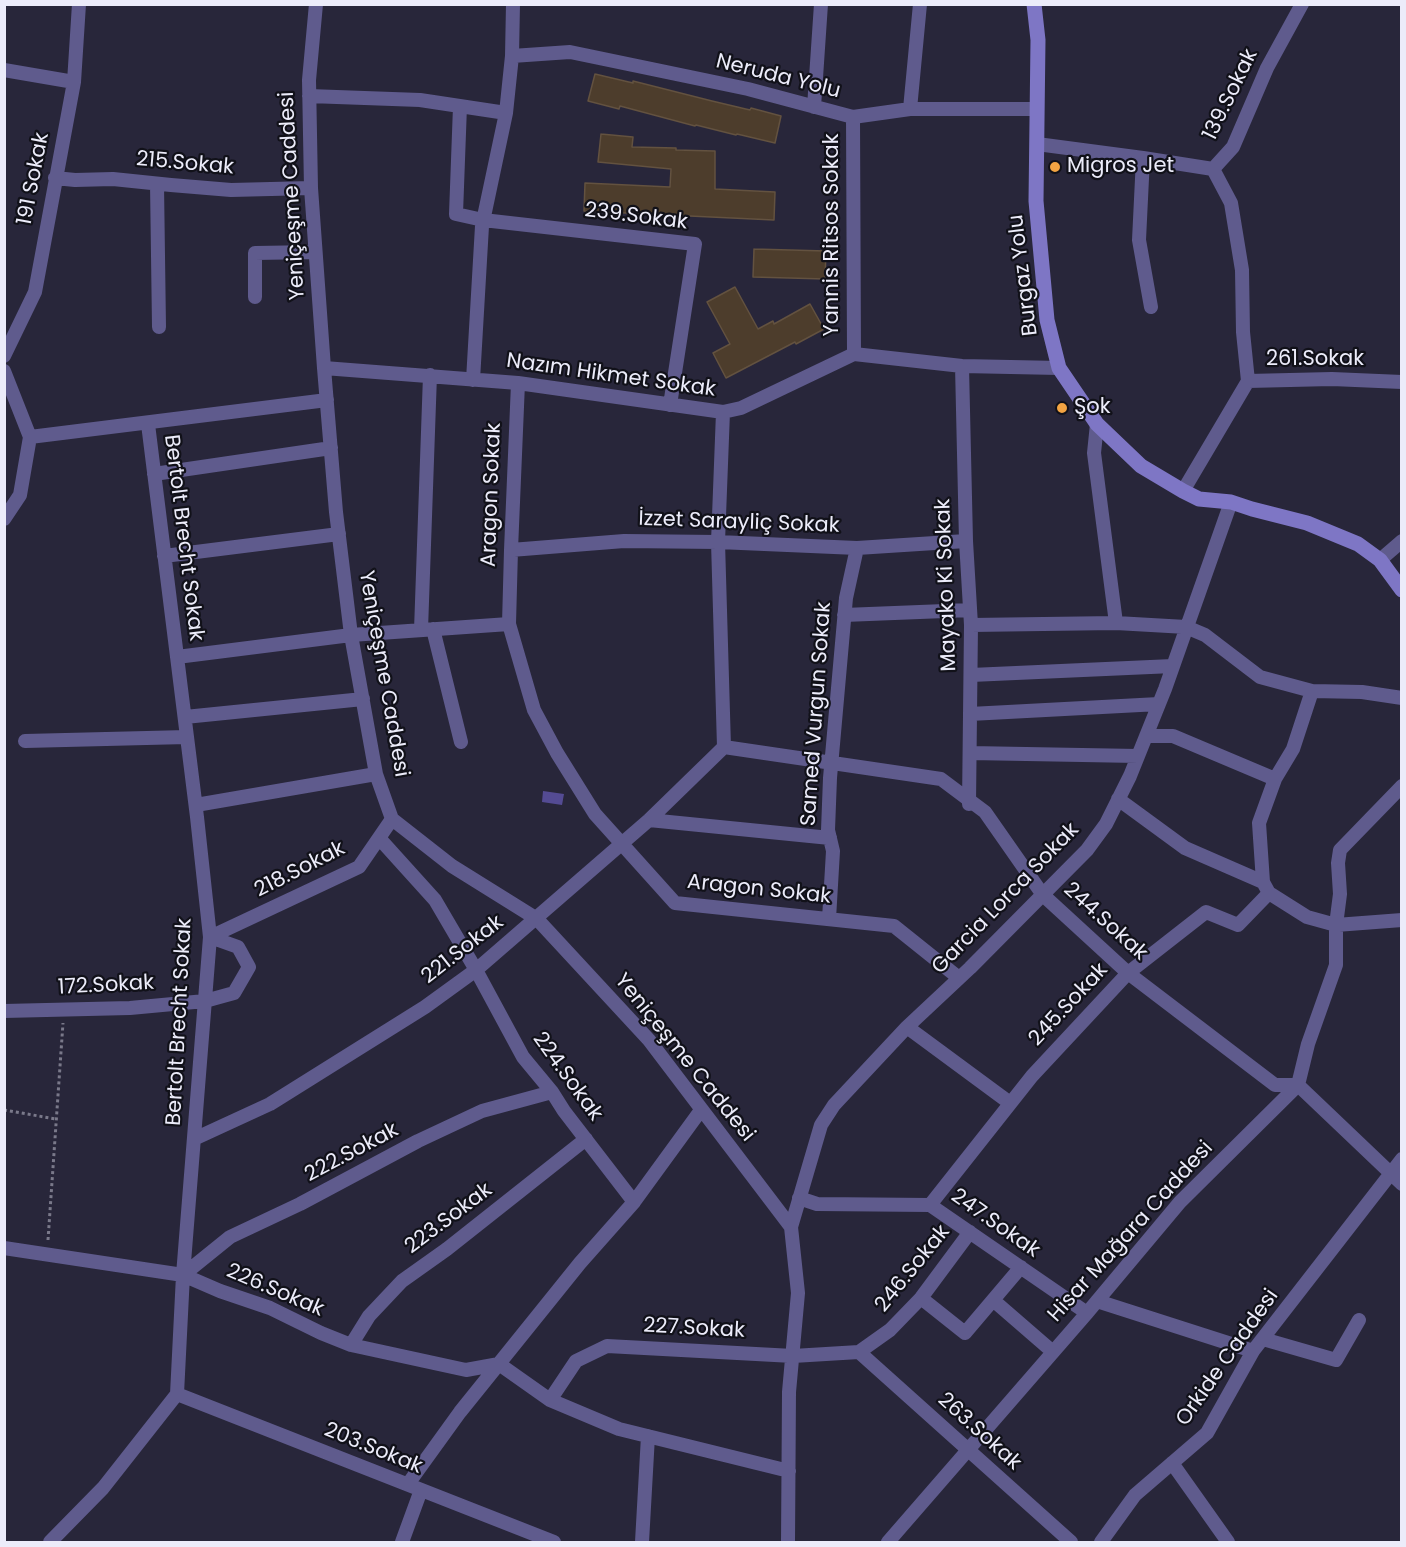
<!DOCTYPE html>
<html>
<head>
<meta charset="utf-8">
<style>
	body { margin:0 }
	#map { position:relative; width:1406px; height:1547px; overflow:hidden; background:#28263a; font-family:Poppins,sans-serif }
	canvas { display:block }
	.frame { position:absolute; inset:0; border:6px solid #ececfa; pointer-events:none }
</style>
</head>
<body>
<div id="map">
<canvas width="1406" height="1547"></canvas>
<div class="frame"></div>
</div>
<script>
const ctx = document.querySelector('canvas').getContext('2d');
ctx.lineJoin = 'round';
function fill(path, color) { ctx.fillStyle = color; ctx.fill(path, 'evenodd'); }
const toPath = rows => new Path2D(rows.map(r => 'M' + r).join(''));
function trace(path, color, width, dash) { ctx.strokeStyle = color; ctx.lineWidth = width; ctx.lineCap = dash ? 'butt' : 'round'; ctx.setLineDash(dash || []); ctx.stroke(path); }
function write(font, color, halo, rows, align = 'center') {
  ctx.font = font + ' Poppins,sans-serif'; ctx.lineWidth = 4.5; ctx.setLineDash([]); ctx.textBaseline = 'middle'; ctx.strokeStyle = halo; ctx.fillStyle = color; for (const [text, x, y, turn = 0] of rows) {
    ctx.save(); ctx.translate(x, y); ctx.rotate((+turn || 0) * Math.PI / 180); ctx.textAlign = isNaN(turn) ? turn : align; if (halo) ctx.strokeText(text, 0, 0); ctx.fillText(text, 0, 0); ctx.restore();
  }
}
fill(toPath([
	[543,791,564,794,562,805,542,802]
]), '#544b93');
const building = toPath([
	[595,74,633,83,633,81,712,101,750,110,751,108,781,116,775,143,737,134,736,135,696,125,695,126,620,106,619,109,588,101,595,74],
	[601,134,633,137,632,147,676,148,676,150,715,151,715,189,775,192,774,220,584,211,585,183,670,187,671,169,598,162,601,134],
	[754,249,826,251,825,279,753,277,754,249],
	[735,287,758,329,773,321,774,324,810,304,824,329,796,344,795,342,726,378,713,353,730,344,707,302,735,287]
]);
fill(building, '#4d3d2c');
trace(building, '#635240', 1.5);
trace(toPath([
	[4,1110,56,1119],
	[48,1240,63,1023]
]), '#7a798a', 3, [3, 3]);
trace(toPath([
	[316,4,309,80,311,188,324,368,336,512,351,635,376,774,392,819,452,866,537,919,649,1040,791,1227,798,1293,789,1392,788,1542],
	[512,56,570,52,748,89,853,117,910,109,1037,109],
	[4,70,74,82],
	[309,96,420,100,506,113],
	[460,106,456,214,483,220,695,244,670,405],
	[814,107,821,4],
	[910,109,920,4],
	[853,117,854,354],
	[1037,144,1143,158,1213,169],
	[1143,158,1139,240,1151,307],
	[1213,169,1231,203,1242,270,1243,332,1248,381],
	[1213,169,1233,147,1267,68,1302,4],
	[55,178,75,180,113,179,171,185,231,190,311,188],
	[157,184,159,327],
	[255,297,255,253,315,252],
	[4,356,35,292,74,82,79,4],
	[962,366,966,541,971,625,969,804],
	[324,368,518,383,723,412,741,408,854,354,962,366,1059,368],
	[4,371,30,437,20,495,4,519],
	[473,380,482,226,506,113,512,56,513,4],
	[518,383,511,550,509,624,534,710,557,753,595,814,675,903,894,926,959,978],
	[723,412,718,542,724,747],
	[1097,424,1094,453,1116,623],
	[30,437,327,400],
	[154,474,331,448],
	[1183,491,1248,381,1332,379,1402,382],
	[511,550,624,541,718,542,857,548,966,541],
	[164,556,339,534],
	[1380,560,1402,541],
	[844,615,970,610],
	[971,625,1116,623,1186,627,1205,635,1260,677,1312,691,1362,692,1402,698],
	[433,629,461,742],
	[421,630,430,375],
	[177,657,351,635,509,624],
	[971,675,1173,666],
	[970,714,1159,704],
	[185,717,363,699],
	[1146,736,1173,736,1275,779],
	[25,741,187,737],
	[724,747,941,779,985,812,1043,895,1128,973,1275,1085,1298,1085,1402,1184],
	[970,753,1138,756],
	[1118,799,1185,848,1263,882],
	[196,805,376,774],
	[649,820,830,838],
	[379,838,435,900,476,970,523,1057,552,1092,564,1111,634,1202],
	[1269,893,1307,917,1336,925,1402,920],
	[829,919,833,851,828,830,830,778,846,598,857,548],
	[210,937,359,867,392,819],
	[4,1011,130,1008,205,1001,234,993,249,967,238,947,210,937],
	[907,1027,1010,1103],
	[194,1139,270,1104,425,1007,476,970,649,820,724,747],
	[799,1198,817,1204,930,1205,1087,1313],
	[930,1205,1032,1076,1128,973,1206,912,1238,925,1269,893,1263,882,1259,823,1275,779,1293,749,1312,691],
	[791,1227,821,1125,834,1105,907,1027,970,968,1087,850,1106,824,1130,776,1165,689,1231,502],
	[4,1248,183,1275,220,1291,270,1308,321,1333,351,1345,466,1370,499,1364,550,1400,619,1429,789,1471],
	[183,1275,230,1237,300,1204,418,1141,482,1111,552,1092],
	[921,1298,965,1333,1021,1267],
	[993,1300,1053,1352],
	[1097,1301,1253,1351],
	[1263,1339,1336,1360,1359,1320],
	[351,1345,369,1316,402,1281,447,1249,586,1139],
	[859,1352,1071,1542],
	[859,1352,890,1330,921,1298,970,1232],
	[177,1394,554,1542],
	[550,1400,576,1361,607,1346,793,1356,859,1352],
	[1172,1463,1228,1542],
	[408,1484,460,1412,580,1263,634,1202,701,1110],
	[50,1542,103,1488,177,1394,183,1275,210,937,197,817,148,424],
	[402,1542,421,1490],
	[642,1542,648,1436],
	[888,1542,1087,1313,1180,1202,1298,1085,1308,1044,1336,965,1336,925,1340,894,1338,863,1340,850,1402,786],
	[1101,1542,1135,1495,1207,1433,1253,1351,1402,1159]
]), '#5f5b8d', 14);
trace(toPath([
	[1034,4,1038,40,1036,201,1047,320,1059,368,1097,424,1141,466,1183,491,1199,499,1231,502,1252,509,1307,523,1358,544,1380,560,1402,590]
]), '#7e76c5', 15);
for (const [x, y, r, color] of [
	[1055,167,6,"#f3a443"],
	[1062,408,6,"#f3a443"]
]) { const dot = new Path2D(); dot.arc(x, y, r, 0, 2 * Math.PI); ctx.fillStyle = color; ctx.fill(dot); trace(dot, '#111119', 2); }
write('21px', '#ececfa', '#111119', [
	["Neruda Yolu",778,77,14],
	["139.Sokak",1231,95,-64],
	["215.Sokak",185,164,5],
	["191 Sokak",34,179,-79],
	["Yeniçeşme Caddesi",293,196,-93],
	["239.Sokak",636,217,7],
	["Yannis Ritsos Sokak",833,235,-90],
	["Burgaz Yolu",1024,275,-97],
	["261.Sokak",1315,360],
	["Nazım Hikmet Sokak",611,376,8],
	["Aragon Sokak",492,495,-88],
	["İzzet Sarayliç Sokak",739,523,2],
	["Bertolt Brecht Sokak",183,538,83],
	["Mayako Ki Sokak",947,585,-92],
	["Yeniçeşme Caddesi",383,674,80],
	["Samed Vurgun Sokak",817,714,-86],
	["218.Sokak",300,870,-27],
	["Aragon Sokak",759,890,6],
	["Garcia Lorca Sokak",1006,899,-46],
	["244.Sokak",1105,922,42],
	["221.Sokak",463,950,-38],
	["172.Sokak",106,986,-3],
	["245.Sokak",1069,1005,-47],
	["Bertolt Brecht Sokak",180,1022,-87],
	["Yeniçeşme Caddesi",684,1058,51],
	["224.Sokak",567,1077,54],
	["222.Sokak",352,1153,-28],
	["223.Sokak",449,1219,-37],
	["247.Sokak",995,1224,35],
	["Hisar Mağara Caddesi",1131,1232,-48],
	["246.Sokak",913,1269,-51],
	["226.Sokak",275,1291,23],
	["227.Sokak",694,1329,3],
	["Orkide Caddesi",1228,1358,-55],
	["263.Sokak",979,1432,42],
	["203.Sokak",373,1449,22]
]);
write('21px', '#ececfa', '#111119', [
	["Migros Jet",1067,167],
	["Şok",1074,408]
], 'left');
</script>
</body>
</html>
